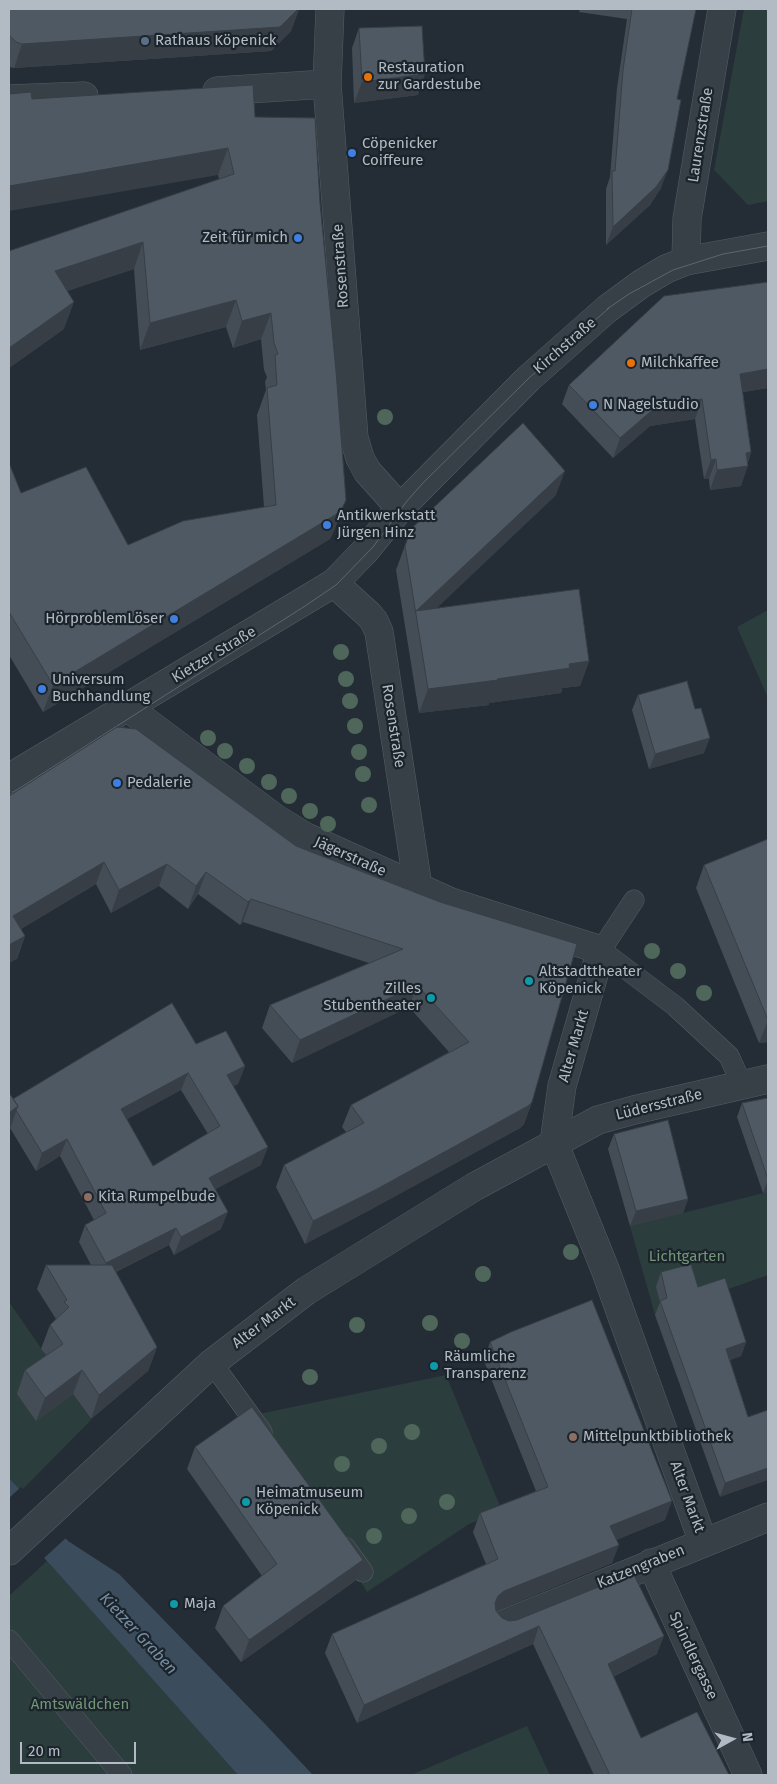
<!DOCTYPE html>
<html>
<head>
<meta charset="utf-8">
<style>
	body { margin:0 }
	#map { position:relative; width:777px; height:1784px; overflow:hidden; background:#242d36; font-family:"Fira Sans",sans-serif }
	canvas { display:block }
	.frame { position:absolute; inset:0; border:10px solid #b2bac3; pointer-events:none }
	.north { position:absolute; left:707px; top:1714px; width:50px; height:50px; -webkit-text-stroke:4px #1c242b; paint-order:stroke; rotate:83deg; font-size:14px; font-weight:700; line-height:20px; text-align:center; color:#b2bac3 }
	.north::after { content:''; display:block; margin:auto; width:18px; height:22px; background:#b2bac3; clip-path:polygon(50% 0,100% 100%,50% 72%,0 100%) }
	.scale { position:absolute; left:20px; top:1742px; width:116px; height:22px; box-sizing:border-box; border:2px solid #b2bac3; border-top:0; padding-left:6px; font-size:15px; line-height:18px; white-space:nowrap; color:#b2bac3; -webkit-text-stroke:4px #1c242b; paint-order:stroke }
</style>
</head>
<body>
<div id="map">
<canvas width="777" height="1784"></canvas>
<div class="frame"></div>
<div class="north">N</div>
<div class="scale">20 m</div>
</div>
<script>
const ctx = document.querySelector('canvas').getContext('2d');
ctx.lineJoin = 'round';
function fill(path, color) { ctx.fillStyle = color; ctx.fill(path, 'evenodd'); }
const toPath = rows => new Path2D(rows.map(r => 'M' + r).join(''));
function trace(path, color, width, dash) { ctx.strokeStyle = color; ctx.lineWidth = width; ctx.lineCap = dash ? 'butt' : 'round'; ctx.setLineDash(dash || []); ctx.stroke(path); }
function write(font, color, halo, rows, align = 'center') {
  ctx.font = font + ' "Fira Sans",sans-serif'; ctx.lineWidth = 4.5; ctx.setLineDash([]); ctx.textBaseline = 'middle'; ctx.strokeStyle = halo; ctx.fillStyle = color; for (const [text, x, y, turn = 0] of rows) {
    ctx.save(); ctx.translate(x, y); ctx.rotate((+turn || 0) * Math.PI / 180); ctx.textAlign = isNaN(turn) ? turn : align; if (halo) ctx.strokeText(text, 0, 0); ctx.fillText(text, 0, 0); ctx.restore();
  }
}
fill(toPath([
	[744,9,768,9,768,201,748,205,714,170],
	[768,610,768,698,737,627],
	[768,1192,768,1275,655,1315,630,1226],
	[9,1302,91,1420,21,1491,9,1478],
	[446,1375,502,1511,469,1524,367,1592,259,1414],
	[47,1561,238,1775,9,1775,9,1596],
	[527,1726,550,1775,411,1775]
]), '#2b3d3c');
fill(toPath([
	[9,1478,68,1541,119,1574,266,1725,313,1775,238,1775,47,1561,9,1522]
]), '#3b4c5d');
fill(toPath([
	[21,1487,67,1537,42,1560,9,1525,9,1498]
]), '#242d36');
const service = toPath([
	[634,900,601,950,675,1006,729,1056,742,1085],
	[212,1363,262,1432],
	[345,1547,363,1572],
	[9,1640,122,1775]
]);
const pedestrian = toPath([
	[718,1710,748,1775]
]);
const minor = toPath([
	[330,9,327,84,354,438,360,458,367,471,400,508],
	[217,91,327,84],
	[9,99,84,96],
	[686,261,687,219,722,9],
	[334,583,369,615,374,621,379,632,418,887],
	[128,708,275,818,306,837,451,902,601,950,562,1086,554,1143,605,1269,703,1542],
	[9,778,334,583,365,551,400,508,529,378,607,309,641,284,666,269,686,261,768,246],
	[9,1551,212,1363,306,1291,377,1247,474,1187,598,1120,634,1110,768,1079],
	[651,1563,718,1710],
	[504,1624,768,1517]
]);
trace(service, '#555d64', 21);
trace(pedestrian, '#555d64', 29);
trace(minor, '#555d64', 29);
trace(service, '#373f47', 20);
trace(pedestrian, '#373f47', 28);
trace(minor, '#373f47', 28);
trace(toPath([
	[9,795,305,606,336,585,373,547,407,501,422,484,529,378,609,308,607,309,629,294,673,270,723,254,768,246]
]), '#5d6670', 1);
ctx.fillStyle = '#4f675a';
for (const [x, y] of [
	[385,417],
	[341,652],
	[346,679],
	[350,701],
	[355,726],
	[208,738],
	[225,751],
	[359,752],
	[247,766],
	[363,774],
	[269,782],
	[289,796],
	[369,805],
	[310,811],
	[328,824],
	[652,951],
	[678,971],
	[704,993],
	[571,1252],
	[483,1274],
	[430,1323],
	[357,1325],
	[462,1341],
	[310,1377],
	[412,1432],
	[379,1446],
	[342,1464],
	[447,1502],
	[409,1516],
	[374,1536]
]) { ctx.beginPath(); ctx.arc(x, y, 8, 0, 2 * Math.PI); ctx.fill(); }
fill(toPath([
	[9,9,299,9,291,31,271,51,14,68,9,67],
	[580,9,696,9,677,99,661,188,650,205,606,245,606,189,610,177,617,88,627,19,579,12],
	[359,28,418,95,354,103,352,48],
	[32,99,255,117,336,526,330,539,43,712,9,655,9,463,21,493,128,545,264,507,257,415,266,390,265,382,267,377,264,370,261,339,233,348,226,327,140,350,134,269,67,291,64,329,9,368,9,251,219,179,218,175],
	[768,282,768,388,743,392,751,452,741,486,710,490,709,479,704,479,695,419,650,426,613,458,562,404,569,385],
	[556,495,436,608,589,661,580,686,562,688,561,693,489,703,489,705,419,713,396,570,411,529],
	[638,695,704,753,649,769,632,710],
	[9,796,296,846,440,902,532,1102,524,1124,520,1128,368,1211,305,1244,276,1187,284,1165,346,1132,342,1127,351,1105,449,1052,409,1007,292,1063,262,1028,270,1005,369,963,243,922,240,925,198,894,188,909,159,886,111,913,96,884,21,929,25,936,17,959],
	[768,839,768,1042,759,1043,696,888,704,865],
	[196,1044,245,1066,238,1084,233,1086,261,1165,215,1189,221,1229,174,1255,169,1245,116,1272,157,1347,148,1371,91,1419,73,1394,36,1421,17,1394,25,1370,46,1355,41,1349,50,1325,56,1319,37,1289,46,1265,91,1265,79,1242,85,1225,94,1220,60,1156,36,1171,10,1128,9,1129,9,1093,13,1099],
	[181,1090,208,1134,153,1166,127,1119],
	[768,1098,768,1192,763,1193,737,1117,742,1103],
	[614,1134,688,1199,683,1213,630,1226,608,1149],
	[661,1272,698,1287,746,1342,741,1356,730,1360,748,1417,768,1410,720,1497,655,1315,660,1302,656,1287],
	[490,1342,665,1520,616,1540,612,1563,496,1611,502,1618,509,1621,517,1620,657,1654,613,1677,641,1738,729,1775,594,1775,533,1644,357,1723,325,1653,332,1634,486,1564,473,1532,480,1513,536,1491,484,1361],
	[195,1447,363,1560,355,1581,241,1662,215,1628,223,1606,262,1576,187,1469]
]), '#444d56');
fill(toPath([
	[299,9,291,31,271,51,14,68,22,44],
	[425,74,418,95,354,103,362,82],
	[228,148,218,175,9,211,9,186],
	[668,170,661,188,650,205,606,245,613,227],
	[143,242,134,269,45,298,55,271],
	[236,300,226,327,140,350,150,323],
	[74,302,64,329,9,368,9,348],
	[271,313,261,339,233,348,242,321],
	[768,369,768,388,733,394,740,374],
	[702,399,695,419,650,426,613,458,620,438,657,406],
	[751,452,746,466,748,466,741,486,710,490,717,470,746,453],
	[716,459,709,479,704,479,711,460],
	[565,471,556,495,418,626,416,611],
	[346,500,336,526,330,539,43,712,53,685],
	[589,661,580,686,562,688,561,693,489,703,489,705,419,713,428,689,497,679,569,664],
	[710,738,704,753,649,769,655,754],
	[104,862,96,884,9,936,13,916],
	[167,864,159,886,111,913,119,890],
	[206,872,198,894,188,909,196,886],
	[251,899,243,922,240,925,248,902],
	[25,936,17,959,9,963,9,945],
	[417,985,409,1007,292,1063,300,1040],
	[768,1020,768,1042,759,1043],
	[245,1066,238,1084,221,1093,227,1075],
	[188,1073,181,1090,115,1126,121,1109],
	[532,1102,524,1124,520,1128,368,1211,305,1244,313,1221],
	[18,1106,10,1129,9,1129,9,1113],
	[67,1139,60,1156,36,1171,42,1153],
	[268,1147,261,1165,203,1196,209,1178],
	[768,1178,768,1192,763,1193,768,1179],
	[688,1199,683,1213,630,1226,636,1211],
	[228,1212,221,1229,174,1255,181,1237],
	[176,1228,169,1245,99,1280,106,1263],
	[746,1342,741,1356,721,1363,726,1349],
	[157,1347,148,1371,91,1419,99,1395],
	[82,1370,73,1394,36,1421,45,1398],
	[768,1468,768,1480,720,1497,725,1483],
	[672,1501,665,1520,603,1545,610,1526],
	[619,1545,612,1563,498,1610,491,1615,498,1596,504,1591],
	[363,1560,355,1581,241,1662,249,1640],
	[539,1626,533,1644,357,1723,364,1705],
	[664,1636,657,1654,601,1683,608,1664]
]), '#373e46');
const building = toPath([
	[9,9,298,9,280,27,22,44,16,42,9,35,9,9],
	[632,9,696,9,677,99,681,100,668,170,656,187,613,227,612,171,615,171,623,70,632,9],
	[422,26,425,74,362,82,359,28,422,26],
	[253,85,255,117,315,118,320,203,336,371,346,500,340,512,53,685,9,612,9,463,21,493,86,467,128,545,183,521,276,505,267,388,277,385,275,355,278,354,274,343,271,313,242,321,236,300,150,323,143,242,55,271,74,302,9,348,9,251,234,174,228,148,9,186,9,94,31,92,32,99,253,85],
	[768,282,768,369,740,374,751,452,746,453,748,466,717,470,716,459,711,460,702,399,657,406,620,438,569,385,664,296,768,282],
	[523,423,565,471,416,611,579,589,589,661,569,664,570,668,497,679,498,680,428,689,405,546,411,529,523,423],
	[687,681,695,709,701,708,710,738,655,754,638,695,687,681],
	[117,727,136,729,296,846,440,902,577,944,532,1102,528,1106,377,1189,313,1221,284,1165,364,1123,351,1105,469,1042,417,985,300,1040,270,1005,403,949,251,899,248,902,206,872,196,886,167,864,119,890,104,862,13,916,25,936,9,945,9,796,117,727],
	[768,839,768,1020,704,865,768,839],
	[172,1003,196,1044,226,1031,245,1066,227,1075,268,1147,209,1178,228,1212,181,1237,176,1228,106,1263,85,1225,106,1213,67,1139,42,1153,16,1110,18,1106,13,1099,172,1003],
	[188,1073,220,1126,153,1166,121,1109,188,1073],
	[9,1093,18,1106,9,1113,9,1093],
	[768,1098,768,1179,742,1103,768,1098],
	[668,1120,688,1199,636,1211,614,1134,668,1120],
	[691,1264,698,1287,725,1278,746,1342,726,1349,748,1417,768,1410,768,1468,725,1483,660,1301,667,1298,661,1272,691,1264],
	[46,1265,112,1265,157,1347,99,1395,82,1370,45,1398,25,1370,63,1344,50,1325,69,1307,64,1302,67,1300,46,1265],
	[592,1300,672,1501,610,1526,619,1545,504,1591,498,1596,495,1603,496,1611,502,1618,509,1621,517,1620,633,1573,664,1636,608,1664,641,1738,697,1712,729,1775,610,1775,539,1626,364,1705,332,1634,498,1559,480,1513,548,1487,490,1342,511,1332,592,1300],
	[252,1407,363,1560,249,1640,223,1606,277,1564,195,1447,252,1407]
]);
fill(building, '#4f5964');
trace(building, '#373e46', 1);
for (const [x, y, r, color] of [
	[145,41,5,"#5c6f8a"],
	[368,77,5,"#e8710a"],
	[352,153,5,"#3f7fe0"],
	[298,238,5,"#3f7fe0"],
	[631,363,5,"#e8710a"],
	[593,405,5,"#3f7fe0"],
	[327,525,5,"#3f7fe0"],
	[174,619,5,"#3f7fe0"],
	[42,689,5,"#3f7fe0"],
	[117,783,5,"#3f7fe0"],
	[529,981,5,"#0f9aa8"],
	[431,998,5,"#0f9aa8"],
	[88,1197,5,"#8d6e63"],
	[434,1366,5,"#0f9aa8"],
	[573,1437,5,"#8d6e63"],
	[246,1502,5,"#0f9aa8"],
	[174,1604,5,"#0f9aa8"]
]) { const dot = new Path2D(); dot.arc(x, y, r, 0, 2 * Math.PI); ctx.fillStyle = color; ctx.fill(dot); trace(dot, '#1c242b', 2); }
write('15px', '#b2bac3', '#1c242b', [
	["Rathaus Köpenick",155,41],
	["Restauration",378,68],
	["zur Gardestube",378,85],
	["Cöpenicker",362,144],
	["Coiffeure",362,161],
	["Zeit für mich",288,238,"right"],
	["Milchkaffee",641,363],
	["N Nagelstudio",603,405],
	["Antikwerkstatt",337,516],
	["Jürgen Hinz",337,533],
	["HörproblemLöser",164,619,"right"],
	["Universum",52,680],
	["Buchhandlung",52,697],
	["Pedalerie",127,783],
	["Altstadttheater",539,972],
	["Köpenick",539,989],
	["Zilles",421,989,"right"],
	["Stubentheater",421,1006,"right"],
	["Kita Rumpelbude",98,1197],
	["Räumliche",444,1357],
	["Transparenz",444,1374],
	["Mittelpunktbibliothek",583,1437],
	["Heimatmuseum",256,1493],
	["Köpenick",256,1510],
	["Maja",184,1604]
], 'left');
write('15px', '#b2bac3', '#1c242b', [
	["Laurenzstraße",701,135,-81],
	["Rosenstraße",341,266,-94],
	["Kirchstraße",565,346,-41],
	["Kietzer Straße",214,655,-31],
	["Rosenstraße",393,726,81],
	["Jägerstraße",350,857,24],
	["Alter Markt",574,1046,-74],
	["Lüdersstraße",659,1105,-14],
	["Alter Markt",264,1323,-37],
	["Alter Markt",687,1497,70],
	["Katzengraben",641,1567,-22],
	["Spindlergasse",693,1656,65]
]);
write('15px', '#739678', '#1c242b', [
	["Lichtgarten",687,1257],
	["Amtswäldchen",80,1705]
]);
write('italic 16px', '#768ca3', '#1c242b', [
	["Kietzer Graben",138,1634,47]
]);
</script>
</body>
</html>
